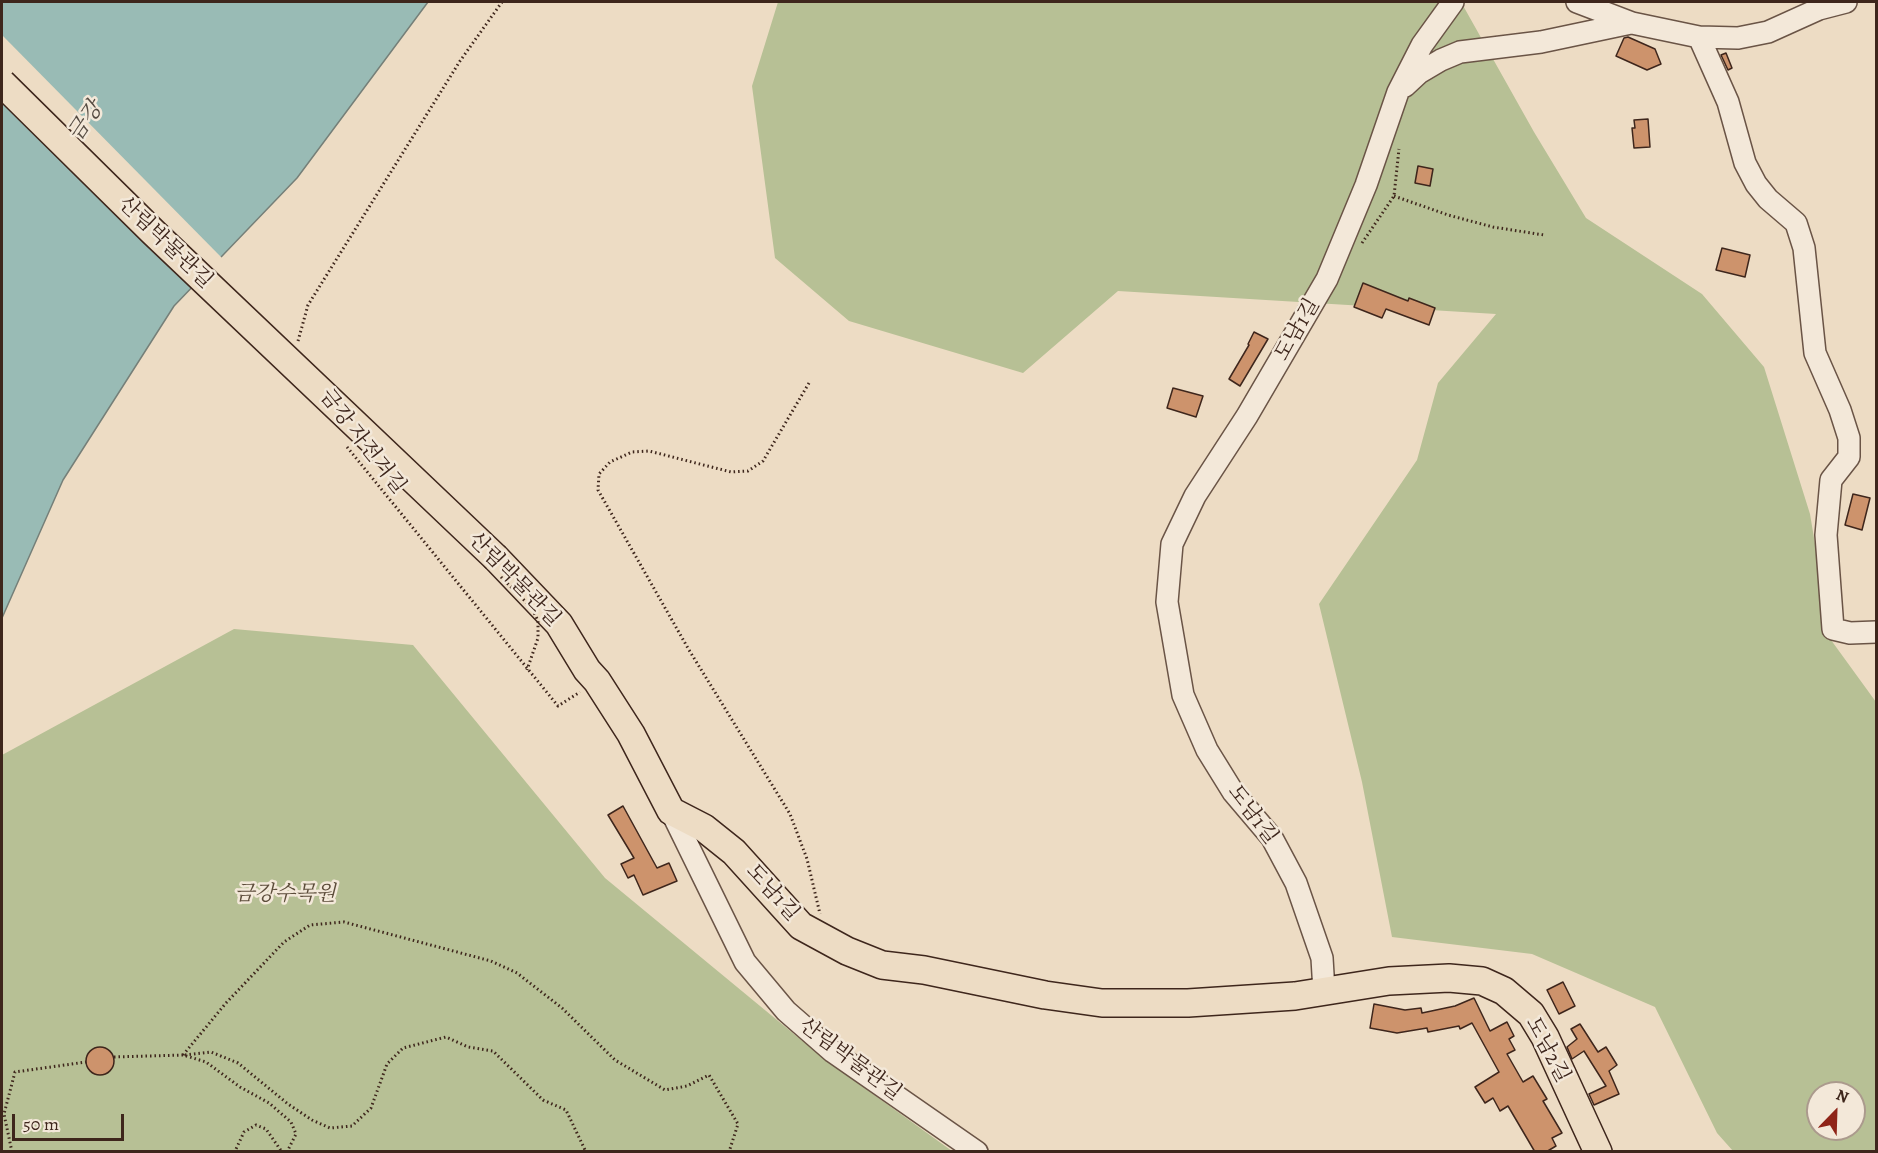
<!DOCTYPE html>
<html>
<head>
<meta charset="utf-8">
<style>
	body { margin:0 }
	#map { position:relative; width:1878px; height:1153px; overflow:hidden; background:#eddcc4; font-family:Alegreya,serif }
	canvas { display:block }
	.frame { position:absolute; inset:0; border:3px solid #3e261c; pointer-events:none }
	.north { position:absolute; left:1806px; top:1081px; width:60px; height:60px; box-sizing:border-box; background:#f3e8d9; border:2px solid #ab9a8d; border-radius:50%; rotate:23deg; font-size:16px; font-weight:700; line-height:24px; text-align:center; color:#3e261c }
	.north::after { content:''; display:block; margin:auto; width:21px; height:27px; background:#8f2418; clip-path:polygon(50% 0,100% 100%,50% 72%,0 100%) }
	.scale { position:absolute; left:12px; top:1114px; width:112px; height:27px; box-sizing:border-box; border:3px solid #3e261c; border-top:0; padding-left:8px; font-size:18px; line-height:21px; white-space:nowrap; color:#3e261c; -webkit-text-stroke:4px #f3e8d9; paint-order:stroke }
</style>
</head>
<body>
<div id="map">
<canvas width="1878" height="1153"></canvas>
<div class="frame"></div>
<div class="north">N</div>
<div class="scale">50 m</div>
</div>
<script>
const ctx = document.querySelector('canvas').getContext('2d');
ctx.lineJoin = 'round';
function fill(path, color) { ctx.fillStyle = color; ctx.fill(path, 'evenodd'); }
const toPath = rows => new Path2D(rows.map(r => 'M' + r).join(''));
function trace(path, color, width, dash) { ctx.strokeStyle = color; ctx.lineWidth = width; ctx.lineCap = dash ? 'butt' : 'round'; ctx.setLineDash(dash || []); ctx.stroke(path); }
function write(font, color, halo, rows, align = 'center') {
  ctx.font = font + ' Alegreya,"Noto Serif KR",serif'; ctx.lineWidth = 5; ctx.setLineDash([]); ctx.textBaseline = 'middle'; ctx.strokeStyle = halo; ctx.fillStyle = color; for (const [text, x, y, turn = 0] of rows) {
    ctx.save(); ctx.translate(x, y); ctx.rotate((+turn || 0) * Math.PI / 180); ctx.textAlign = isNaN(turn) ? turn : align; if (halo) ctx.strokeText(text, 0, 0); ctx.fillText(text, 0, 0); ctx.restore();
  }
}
fill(toPath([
	[778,2,1461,2,1534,132,1586,218,1702,294,1764,367,1810,514,1831,640,1876,702,1876,1151,1733,1151,1717,1133,1655,1007,1532,954,1392,937,1362,782,1319,604,1417,460,1438,383,1496,314,1118,291,1023,373,849,321,775,258,752,86],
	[1818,1093,1854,1093,1854,1129,1818,1129],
	[234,629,413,645,605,878,823,1058,952,1151,2,1152,2,755]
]), '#b7c095');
const water = toPath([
	[2,2,428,2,297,178,174,306,63,480,2,618,2,2]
]);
fill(water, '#99bbb5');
trace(water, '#757f78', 1.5);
fill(toPath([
	[2,35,223,259,194,289,2,102]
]), '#eddcc4');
const building = toPath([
	[1628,37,1655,49,1661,64,1647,70,1616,56,1624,38,1628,37],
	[1726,53,1732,68,1728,70,1721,55,1726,53],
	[1648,119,1650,147,1634,148,1632,128,1635,128,1634,120,1648,119],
	[1418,166,1433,169,1430,186,1415,183,1418,166],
	[1722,248,1750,255,1745,277,1716,270,1722,248],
	[1363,283,1408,301,1409,298,1435,308,1429,325,1386,309,1382,318,1354,307,1363,283],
	[1254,332,1268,339,1240,386,1229,379,1249,345,1248,344,1254,332],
	[1173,388,1203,396,1196,417,1167,408,1173,388],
	[1853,494,1870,498,1862,530,1845,525,1853,494],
	[623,806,657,868,669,863,677,881,643,895,634,875,628,878,621,864,634,858,608,815,623,806],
	[1563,982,1575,1006,1559,1014,1547,990,1563,982],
	[1474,998,1490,1031,1507,1022,1514,1036,1509,1039,1515,1050,1507,1054,1523,1082,1533,1076,1547,1099,1543,1101,1562,1133,1552,1138,1556,1146,1546,1152,1535,1152,1508,1106,1500,1111,1493,1098,1485,1103,1475,1087,1499,1072,1472,1023,1460,1029,1459,1026,1428,1032,1427,1028,1397,1033,1370,1028,1374,1004,1405,1010,1421,1008,1422,1013,1455,1006,1474,998],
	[1580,1024,1598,1052,1606,1047,1617,1065,1609,1071,1619,1094,1594,1105,1589,1094,1606,1086,1584,1051,1572,1059,1567,1047,1577,1039,1571,1029,1580,1024],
	'86 1061a14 14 0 1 1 28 0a14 14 0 1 1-28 0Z'
]);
fill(building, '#cd936c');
trace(building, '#3e261c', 1.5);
const minor = toPath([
	[1577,2,1632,23,1699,37,1738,38,1768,32,1819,9,1846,2],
	[1699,37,1728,102,1745,163,1756,184,1768,199,1796,223,1804,248,1815,353,1840,410,1849,438,1849,457,1831,480,1826,535,1833,629,1850,633,1876,632],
	[1405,86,1419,73,1441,60,1460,52,1541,42,1631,23],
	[671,811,745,962,786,1011,833,1052,977,1152],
	[1324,991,1322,958,1296,883,1272,838,1233,792,1207,750,1183,695,1167,602,1172,544,1195,496,1247,416,1327,279,1366,185,1398,92,1422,45,1453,2]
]);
const major = toPath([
	[496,558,559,624,587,670,597,681,631,734,671,811,704,828,734,852,801,926,847,951,882,965,924,970,1045,995,1102,1003,1188,1003,1295,996,1389,981,1449,978,1482,981,1504,991,1531,1014,1545,1037,1598,1152]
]);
trace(minor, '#6a5446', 24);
trace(major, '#3e261c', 30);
trace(toPath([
	[1394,196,1448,215,1493,227,1544,235],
	[1362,243,1394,196,1399,149],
	[298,341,308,305,460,61,502,2],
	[809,383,763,461,748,471,731,472,649,451,632,452,610,462,599,474,598,490,689,650,790,814,807,859,820,914],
	[347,447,558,706,580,692],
	[183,1055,226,1003,284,942,310,925,344,922,491,961,517,973,562,1008,615,1060,665,1090,687,1086,709,1075,738,1124,729,1152],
	[185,1055,211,1052,238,1063,288,1104,312,1120,330,1128,352,1126,371,1108,387,1064,403,1048,446,1037,468,1047,493,1051,543,1100,566,1110,586,1152],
	[114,1057,183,1055,206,1062,240,1087,269,1103,291,1122,296,1134,287,1152],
	[12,1152,4,1114,15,1072,86,1062],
	[233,1152,236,1149,244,1132,256,1125,266,1129,282,1152]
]), '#3e261c', 3, [1.5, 3]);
trace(minor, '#f3e8d9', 21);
trace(major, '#eddcc4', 27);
const majorBridge = toPath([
	[2,83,153,232,496,558]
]);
trace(majorBridge, '#3e261c', 30, []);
trace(toPath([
	[501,577,532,608,538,621,538,638,527,670]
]), '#3e261c', 3, [1.5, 3]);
trace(majorBridge, '#eddcc4', 27);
write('21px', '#3e261c', '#f3e8d9', [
	["산림박물관길",165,243,44],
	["도남1길",1298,330,-60],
	["금강 자전거길",362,442,52],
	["산림박물관길",514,580,46],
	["도남1길",1252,815,53],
	["도남1길",772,893,48],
	["도남2길",1547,1050,62],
	["산림박물관길",850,1060,37]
]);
write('italic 21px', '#5c4c3a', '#f3e8d9', [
	["금강수목원",285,895]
]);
write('italic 22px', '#554b42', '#f3e8d9', [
	["금강",86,122,-55]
]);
</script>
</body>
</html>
